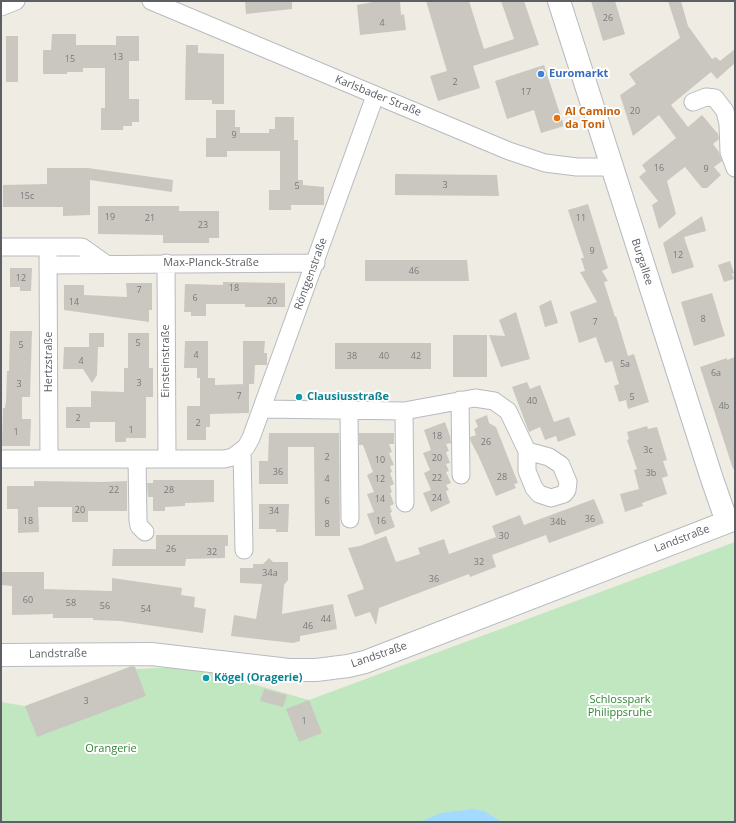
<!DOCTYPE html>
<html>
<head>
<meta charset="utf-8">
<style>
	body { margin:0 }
	#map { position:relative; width:736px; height:823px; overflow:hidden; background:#efece4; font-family:"Open Sans",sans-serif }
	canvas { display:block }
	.frame { position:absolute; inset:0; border:2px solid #5c6065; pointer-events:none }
</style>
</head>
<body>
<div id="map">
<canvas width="736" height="823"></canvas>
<div class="frame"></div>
</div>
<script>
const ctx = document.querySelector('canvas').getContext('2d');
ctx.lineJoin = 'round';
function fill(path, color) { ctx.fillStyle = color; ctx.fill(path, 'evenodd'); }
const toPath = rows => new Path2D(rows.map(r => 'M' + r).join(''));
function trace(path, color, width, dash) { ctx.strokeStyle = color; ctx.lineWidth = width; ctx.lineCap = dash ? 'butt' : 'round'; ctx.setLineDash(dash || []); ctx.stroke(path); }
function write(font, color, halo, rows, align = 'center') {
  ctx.font = font + ' "Open Sans",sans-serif'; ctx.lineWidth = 4; ctx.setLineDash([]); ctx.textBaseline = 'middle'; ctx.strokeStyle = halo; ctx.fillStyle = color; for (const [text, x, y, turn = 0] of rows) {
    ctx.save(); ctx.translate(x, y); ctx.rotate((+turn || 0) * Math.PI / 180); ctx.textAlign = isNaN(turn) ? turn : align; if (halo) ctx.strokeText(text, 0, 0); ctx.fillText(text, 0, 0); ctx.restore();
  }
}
fill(toPath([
	[735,542,735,822,1,822,1,702,25,706,134,665,136,669,178,667,210,672,309,700]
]), '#c1e7c0');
fill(toPath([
	[472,809,484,811,502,822,420,822,441,813]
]), '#a4daff');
fill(toPath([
	[245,1,292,1,292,9,246,14],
	[378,1,400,1,401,15,404,14,406,30,360,35,357,5],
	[426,1,469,1,484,49,514,39,501,1,524,1,539,45,473,66,480,88,438,101,430,76,447,71],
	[591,1,615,1,625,34,603,41],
	[668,1,681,1,688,26,712,59,716,57,720,61,735,49,735,63,717,79,711,72,671,105,688,127,702,115,718,134,719,139,713,144,719,152,722,161,714,167,721,175,707,188,702,188,685,167,667,181,676,214,659,229,652,205,658,201,639,177,646,171,642,165,676,138,659,115,633,136,620,95,636,84,629,74,680,38],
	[52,34,76,34,76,45,116,45,116,36,139,36,139,61,129,61,129,99,139,99,139,122,132,122,132,126,123,126,123,130,101,130,101,108,105,108,105,68,83,68,83,72,67,72,67,74,43,74,43,50,51,50],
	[6,36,18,36,18,82,6,82],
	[186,45,198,45,198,53,224,54,224,104,212,104,212,100,185,100],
	[544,65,564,126,541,133,534,110,507,119,495,81],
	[216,110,235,110,235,127,240,127,240,133,269,133,269,129,275,129,275,117,294,117,294,140,298,140,298,180,303,180,303,185,324,187,324,205,291,205,291,210,269,210,269,190,280,190,280,151,227,151,227,157,206,157,206,138,216,138],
	[47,168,88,168,173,180,172,192,90,180,90,215,63,216,63,207,3,207,3,185,47,184],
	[395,174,497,175,499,196,395,195],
	[588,204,608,268,602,271,608,281,604,282,615,317,616,316,628,356,634,354,649,402,628,409,626,400,619,402,614,386,619,384,612,361,605,363,596,337,579,343,570,312,597,302,580,272,585,271,581,258,584,258,568,210],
	[98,206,179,206,179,211,219,211,219,238,209,238,209,243,163,243,163,235,98,234],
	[702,216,706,231,684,237,694,267,672,274,663,243],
	[365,260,467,260,469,281,365,281],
	[730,261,734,273,732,274,734,279,724,282,718,265],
	[10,268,32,268,31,291,20,291,20,287,10,287],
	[223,282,285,283,285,307,245,307,245,304,206,304,206,316,191,316,191,312,184,312,185,284,223,285],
	[126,283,152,283,152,310,149,310,149,322,64,310,64,285,84,285,84,295,127,297],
	[712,293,725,336,694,346,681,302],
	[551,300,558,323,545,327,539,306],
	[516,312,530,359,501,367,489,335,505,336,499,320],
	[10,331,32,331,30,397,22,397,22,419,31,419,30,446,2,446,3,408,5,408,6,401,7,371,9,371],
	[89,333,104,333,104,347,89,347],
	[128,333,149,333,149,368,153,368,153,397,146,397,146,438,126,438,126,442,115,442,115,422,90,422,90,428,66,428,66,407,91,407,91,391,124,392,124,368,128,368],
	[453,335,487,335,487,377,453,377],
	[185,341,208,341,208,378,197,378,197,368,184,368],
	[243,341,265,341,264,353,267,353,267,365,255,365,254,384,249,384,249,413,210,414,210,427,206,427,206,440,187,440,187,406,200,406,200,378,215,378,215,385,246,384,243,384],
	[335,343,431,343,431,369,335,369],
	[64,347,98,347,97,375,92,383,83,369,63,369],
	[735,357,735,468,733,469,700,367,727,358,727,360],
	[527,382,530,389,540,385,554,422,569,417,576,435,558,442,556,436,545,440,540,427,529,432,512,387],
	[487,415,489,423,496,427,518,483,514,484,516,488,496,496,478,455,471,442,470,437,476,435,474,429,478,427,475,420],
	[445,422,450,436,451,443,446,444,449,451,446,452,450,463,446,464,449,471,446,472,451,483,446,485,449,490,446,491,450,503,431,512,423,493,431,490,424,473,430,470,423,453,431,450,424,430],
	[647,426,648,429,657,427,667,460,663,461,668,476,662,478,667,494,642,503,643,506,625,512,620,494,639,489,634,470,637,469,627,440,629,439,627,432],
	[269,433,339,433,340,536,315,536,314,447,288,447,288,484,259,484,259,461,268,461],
	[359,433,394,433,394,444,389,444,392,452,389,453,394,465,390,466,392,472,390,473,394,484,390,486,392,492,390,493,394,504,390,506,392,512,390,513,395,527,375,535,367,514,374,512,367,494,374,492,367,475,373,472,363,445,359,445],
	[153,480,214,480,214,502,185,503,185,506,165,507,165,511,153,511,153,497,148,497,147,483,153,483],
	[34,481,101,482,127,481,127,511,88,511,88,522,72,522,72,507,38,507,39,532,18,533,18,509,7,509,7,486,34,486],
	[594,499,604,523,549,543,546,535,492,555,496,567,470,577,469,574,379,608,376,625,370,612,355,617,347,595,364,589,348,548,360,546,386,536,396,562,420,554,418,548,444,539,449,554,496,537,492,526,520,515,524,525],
	[259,504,289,504,288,532,276,532,276,529,259,529],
	[156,535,228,535,228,546,225,546,225,558,186,559,185,566,112,566,113,549,156,549],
	[269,558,273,562,288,562,288,580,284,585,282,614,333,604,337,629,300,636,300,641,293,643,231,636,234,615,256,619,262,584,240,583,240,568,253,568,253,564,263,564],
	[1,572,44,572,44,589,112,591,112,578,182,588,181,595,195,597,194,607,206,609,203,633,120,621,93,620,93,618,53,618,53,614,12,615,12,586,1,585],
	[130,667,135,667,146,696,37,737,25,706],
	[264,689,287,695,283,707,260,701],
	[309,700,322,733,299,742,286,709]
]), '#cac7c1');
const street = toPath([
	[151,1,509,151,545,163,577,167,612,167],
	[1,7,16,1],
	[693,102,706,97,715,98,725,111,728,124,729,152,735,168],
	[1,247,82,247,106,264],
	[48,247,49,459],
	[166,263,167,459],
	[48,265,316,263],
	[460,400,461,475],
	[262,409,404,411,475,398,494,401,508,411,527,451,527,471,534,488,539,494,551,498,564,494,567,490,568,482,561,465,549,457,527,451],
	[349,410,350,519],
	[404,411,405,503],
	[242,450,244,550],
	[1,459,224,459,233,457,246,447,251,438,375,96],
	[137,459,138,520,139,526,145,532]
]);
const secondary = toPath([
	[559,1,712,479,727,522],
	[1,655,151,654,289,670,316,670,348,666,365,662,735,519]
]);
trace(street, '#b7babe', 19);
trace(secondary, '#b7bbc0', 24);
trace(street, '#fff', 17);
trace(secondary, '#fff', 22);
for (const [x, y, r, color] of [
	[541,74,4,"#3f7fe0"],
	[557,118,4,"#e8710a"],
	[299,397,4,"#0f9aa8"],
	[206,678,4,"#0f9aa8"]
]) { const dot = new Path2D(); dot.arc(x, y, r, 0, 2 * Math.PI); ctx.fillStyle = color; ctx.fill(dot); trace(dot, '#fff', 1.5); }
write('9px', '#787a7c', null, [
	["26",608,18],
	["4",382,23],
	["13",118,57],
	["15",70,59],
	["2",455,82],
	["17",526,92],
	["20",635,111],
	["9",234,135],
	["16",659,168],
	["9",706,169],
	["3",445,185],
	["5",297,186],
	["15c",27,196],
	["19",110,217],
	["21",150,218],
	["11",581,218],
	["23",203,225],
	["9",592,251],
	["12",678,255],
	["46",414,271],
	["12",21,278],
	["18",234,288],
	["7",139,290],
	["6",195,298],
	["20",272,301],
	["14",74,302],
	["8",703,319],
	["7",595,322],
	["5",138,343],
	["5",21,345],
	["4",196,355],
	["38",352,356],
	["40",384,356],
	["42",416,356],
	["4",81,361],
	["5a",625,364],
	["6a",716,373],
	["3",139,383],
	["3",19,384],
	["7",239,396],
	["5",632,397],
	["40",532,401],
	["4b",724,406],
	["2",78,418],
	["2",198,423],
	["1",131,430],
	["1",16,432],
	["18",437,436],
	["26",486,442],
	["3c",648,450],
	["2",327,457],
	["20",437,458],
	["10",380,460],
	["36",278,472],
	["3b",651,473],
	["28",502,477],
	["22",437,478],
	["4",327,479],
	["12",380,479],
	["22",114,490],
	["28",169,490],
	["24",437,498],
	["14",380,499],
	["6",327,501],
	["20",80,510],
	["34",274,511],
	["36",590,519],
	["18",28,521],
	["16",381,521],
	["34b",558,522],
	["8",327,524],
	["30",504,536],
	["26",171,549],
	["32",212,552],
	["32",479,562],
	["34a",270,573],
	["36",434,579],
	["60",28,600],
	["58",71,603],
	["56",105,606],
	["54",146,609],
	["44",326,619],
	["46",308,626],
	["3",86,701],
	["1",304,721]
]);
write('bold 11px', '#366cbe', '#fff', [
	["Euromarkt",549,74]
], 'left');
write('11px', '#5c6065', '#fff', [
	["Karlsbader Straße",378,96,22],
	["Burgallee",642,262,72],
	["Max-Planck-Straße",211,263],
	["Röntgenstraße",311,274,-70],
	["Einsteinstraße",166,361,-90],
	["Hertzstraße",49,362,-90],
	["Landstraße",682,539,-21],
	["Landstraße",58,654,-1],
	["Landstraße",379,655,-19]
]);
write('bold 11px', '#c56008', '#fff', [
	["Al Camino",565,112],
	["da Toni",565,125]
], 'left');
write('bold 11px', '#0d838f', '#fff', [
	["Clausiusstraße",307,397],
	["Kögel (Oragerie)",214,678]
], 'left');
write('11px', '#338534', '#fff', [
	["Schlosspark",620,700],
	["Philippsruhe",620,713],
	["Orangerie",111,749]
]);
</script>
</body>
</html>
